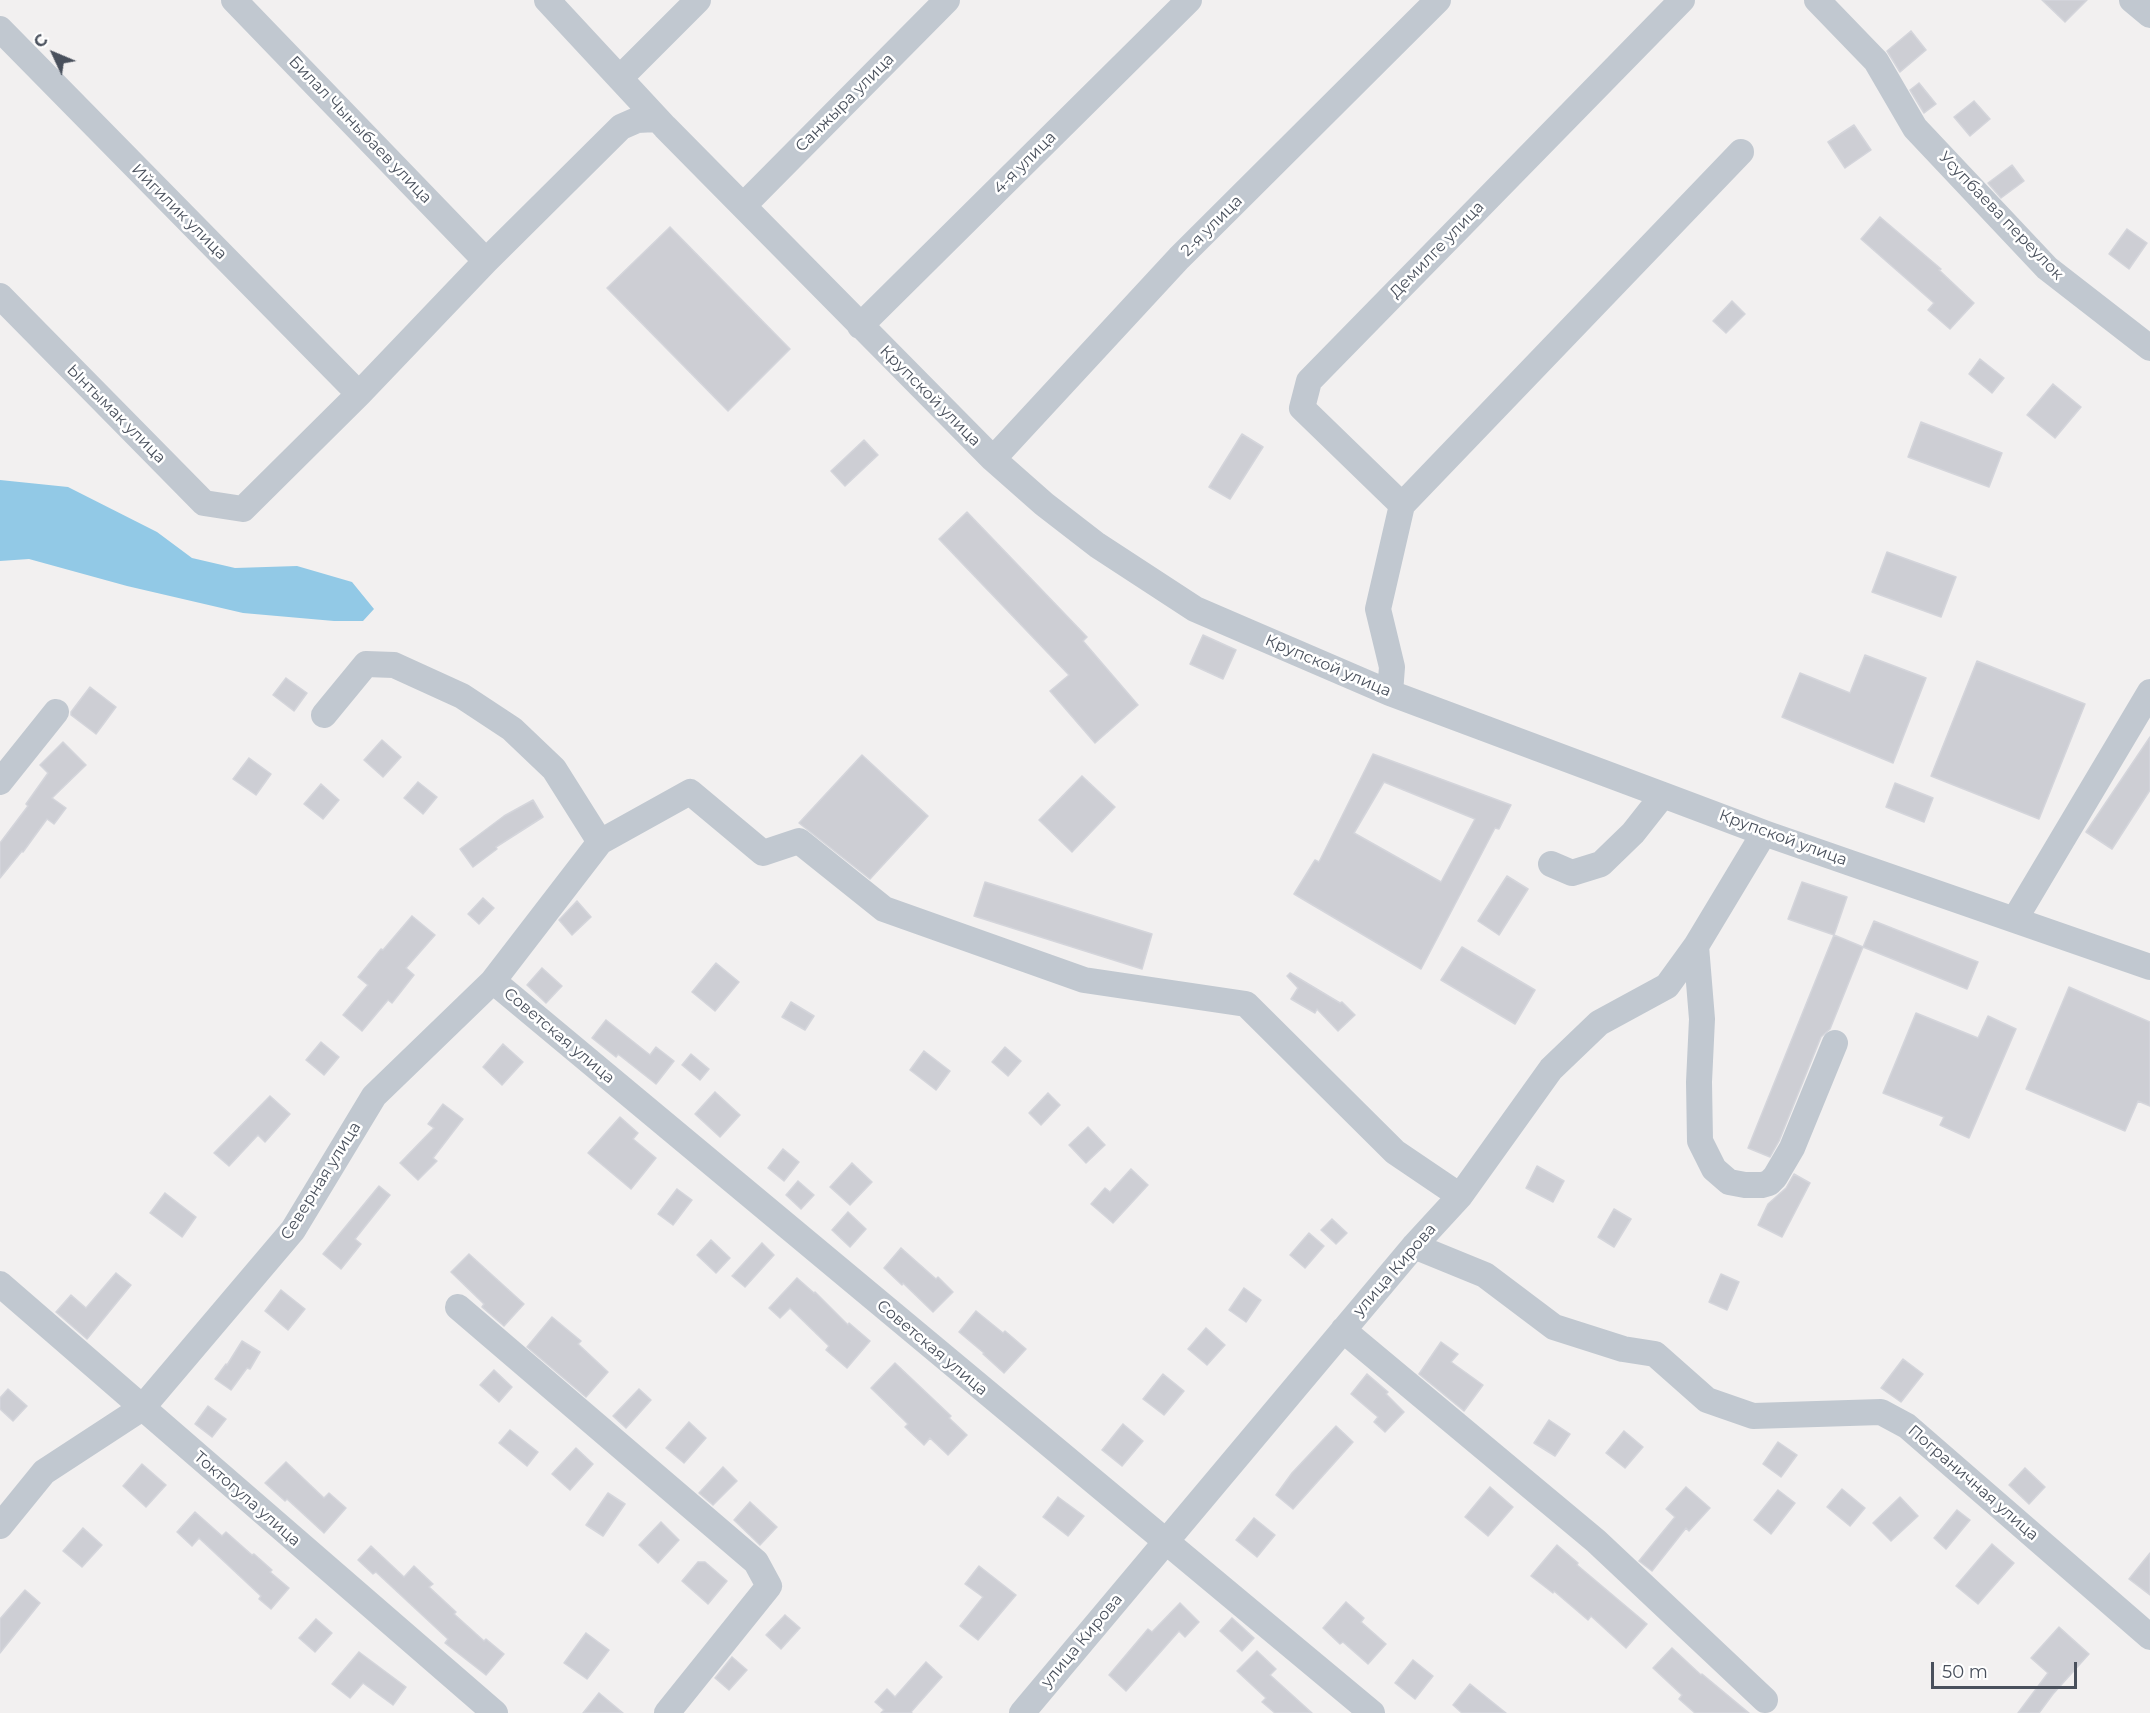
<!DOCTYPE html>
<html>
<head>
<meta charset="utf-8">
<style>
	body { margin:0 }
	#map { position:relative; width:2150px; height:1713px; overflow:hidden; background:#f2f0f0; font-family:Montserrat,sans-serif }
	canvas { display:block }
	.north { position:absolute; left:24px; top:24px; width:60px; height:60px; -webkit-text-stroke:4px #fff; paint-order:stroke; rotate:314deg; font-size:16px; font-weight:700; line-height:24px; text-align:center; color:#49505c }
	.north::after { content:''; display:block; margin:auto; width:21px; height:27px; background:#49505c; clip-path:polygon(50% 0,100% 100%,50% 72%,0 100%) }
	.scale { position:absolute; left:1931px; top:1662px; width:146px; height:27px; box-sizing:border-box; border:3px solid #49505c; border-top:0; padding-left:8px; font-size:18px; line-height:21px; white-space:nowrap; color:#49505c; -webkit-text-stroke:4px #fff; paint-order:stroke }
</style>
</head>
<body>
<div id="map">
<canvas width="2150" height="1713"></canvas>
<div class="north">С</div>
<div class="scale">50 m</div>
</div>
<script>
const ctx = document.querySelector('canvas').getContext('2d');
ctx.lineJoin = 'round';
function fill(path, color) { ctx.fillStyle = color; ctx.fill(path, 'evenodd'); }
const toPath = rows => new Path2D(rows.map(r => 'M' + r).join(''));
function trace(path, color, width, dash) { ctx.strokeStyle = color; ctx.lineWidth = width; ctx.lineCap = dash ? 'butt' : 'round'; ctx.setLineDash(dash || []); ctx.stroke(path); }
function write(font, color, halo, rows, align = 'center') {
  ctx.font = font + ' Montserrat,sans-serif'; ctx.lineWidth = 5; ctx.setLineDash([]); ctx.textBaseline = 'middle'; ctx.strokeStyle = halo; ctx.fillStyle = color; for (const [text, x, y, turn = 0] of rows) {
    ctx.save(); ctx.translate(x, y); ctx.rotate((+turn || 0) * Math.PI / 180); ctx.textAlign = isNaN(turn) ? turn : align; if (halo) ctx.strokeText(text, 0, 0); ctx.fillText(text, 0, 0); ctx.restore();
  }
}
fill(toPath([
	[0,480,68,487,157,532,192,558,235,568,297,566,352,582,374,609,363,621,334,621,243,613,127,586,29,559,0,561]
]), '#92c9e6');
const building = toPath([
	[2042,0,2087,0,2065,22,2042,0],
	[1911,31,1926,50,1900,72,1887,51,1911,31],
	[1919,83,1936,104,1924,113,1910,90,1919,83],
	[1974,101,1990,119,1970,136,1954,117,1974,101],
	[1854,125,1871,150,1845,168,1828,142,1854,125],
	[2012,165,2024,181,2001,198,1988,183,2012,165],
	[1880,217,1941,269,1939,270,1974,303,1950,329,1928,310,1934,303,1861,239,1880,217],
	[670,227,790,349,728,411,607,288,670,227],
	[2127,229,2147,243,2129,269,2109,254,2127,229],
	[1732,301,1745,314,1726,333,1713,321,1732,301],
	[1980,359,2004,378,1992,393,1969,374,1980,359],
	[2053,384,2081,407,2055,438,2027,415,2053,384],
	[1921,422,2002,453,1989,487,1908,457,1921,422],
	[1242,434,1263,447,1230,499,1209,487,1242,434],
	[864,440,878,455,845,486,831,471,864,440],
	[967,512,1087,637,1083,641,1138,705,1095,743,1050,691,1069,675,939,539,967,512],
	[1887,552,1956,577,1941,617,1872,592,1887,552],
	[1203,635,1236,650,1223,679,1190,664,1203,635],
	[1865,655,1926,678,1893,763,1782,717,1800,673,1850,693,1865,655],
	[1977,661,2085,704,2039,819,1931,776,1977,661],
	[286,678,307,693,294,711,273,695,286,678],
	[90,687,116,707,96,734,71,715,71,712,90,687],
	[2150,737,2150,790,2112,849,2086,832,2150,737],
	[382,740,401,757,383,777,364,760,382,740],
	[63,742,86,765,52,798,66,808,54,824,47,819,23,852,22,851,0,878,0,843,28,806,26,804,48,773,40,765,63,742],
	[1373,754,1511,805,1499,829,1495,828,1421,969,1294,894,1315,860,1319,862,1373,754],
	[1384,782,1475,819,1441,882,1354,833,1384,782],
	[862,755,928,816,870,879,799,823,862,755],
	[249,758,271,774,256,795,233,779,249,758],
	[1082,776,1115,807,1072,852,1039,820,1082,776],
	[418,782,437,797,423,814,404,798,418,782],
	[1895,783,1933,798,1924,822,1886,807,1895,783],
	[321,784,339,800,323,819,304,804,321,784],
	[533,800,543,817,496,847,497,849,473,867,460,849,504,816,533,800],
	[1507,876,1528,889,1499,935,1478,921,1507,876],
	[985,882,1152,934,1142,969,974,916,985,882],
	[1802,882,1847,897,1834,935,1788,919,1802,882],
	[483,898,494,908,479,924,468,914,483,898],
	[577,901,591,917,572,935,559,920,577,901],
	[412,916,435,935,406,968,414,975,392,1003,388,1000,362,1031,343,1015,368,985,358,977,381,949,383,950,412,916],
	[1874,921,1978,962,1967,989,1863,947,1874,921],
	[1834,935,1863,947,1830,1029,1821,1037,1779,1141,1770,1157,1748,1148,1834,935],
	[1462,947,1535,990,1515,1024,1441,980,1462,947],
	[716,963,739,982,715,1011,692,992,716,963],
	[542,968,562,986,546,1003,527,985,542,968],
	[1290,973,1340,1003,1342,1002,1355,1015,1338,1031,1317,1009,1315,1013,1291,999,1298,988,1287,976,1290,973],
	[2069,987,2150,1022,2150,1106,2138,1101,2125,1131,2026,1089,2069,987],
	[791,1002,814,1016,805,1030,782,1017,791,1002],
	[1916,1013,1978,1038,1988,1016,2016,1029,1969,1138,1940,1125,1944,1117,1883,1093,1916,1013],
	[606,1020,650,1055,656,1047,674,1061,656,1084,618,1054,616,1057,592,1038,606,1020],
	[321,1042,339,1057,324,1075,306,1060,321,1042],
	[503,1044,523,1062,502,1085,483,1067,503,1044],
	[1005,1047,1021,1061,1008,1076,992,1062,1005,1047],
	[924,1051,950,1071,936,1090,910,1070,924,1051],
	[691,1054,709,1069,700,1080,682,1065,691,1054],
	[715,1092,740,1115,720,1137,695,1114,715,1092],
	[1048,1093,1060,1105,1041,1125,1029,1113,1048,1093],
	[270,1096,290,1114,265,1142,258,1135,229,1166,214,1153,270,1096],
	[443,1104,463,1119,433,1158,437,1161,418,1180,400,1163,434,1128,428,1124,443,1104],
	[620,1117,638,1133,633,1139,656,1158,631,1189,588,1153,620,1117],
	[1088,1127,1105,1145,1086,1163,1069,1145,1088,1127],
	[783,1149,799,1162,784,1181,768,1168,783,1149],
	[852,1163,872,1182,850,1205,830,1187,852,1163],
	[1537,1166,1564,1181,1553,1202,1526,1188,1537,1166],
	[1131,1169,1148,1185,1113,1223,1091,1204,1105,1188,1110,1192,1131,1169],
	[1794,1174,1810,1183,1782,1237,1758,1225,1768,1204,1786,1188,1794,1174],
	[798,1181,814,1195,801,1209,786,1195,798,1181],
	[379,1186,390,1195,355,1239,361,1244,341,1269,323,1254,379,1186],
	[677,1189,692,1200,673,1225,658,1214,677,1189],
	[165,1193,196,1217,182,1237,150,1213,165,1193],
	[1614,1209,1631,1219,1614,1247,1598,1237,1614,1209],
	[848,1212,866,1229,850,1247,832,1230,848,1212],
	[1332,1219,1347,1233,1336,1244,1321,1230,1332,1219],
	[1309,1233,1324,1246,1305,1268,1290,1255,1309,1233],
	[711,1240,730,1258,716,1273,697,1255,711,1240],
	[762,1243,774,1255,745,1287,732,1276,762,1243],
	[901,1248,936,1279,938,1277,953,1292,933,1312,903,1283,902,1285,884,1268,901,1248],
	[469,1254,524,1304,504,1326,482,1307,484,1304,451,1272,469,1254],
	[116,1273,131,1285,87,1339,56,1312,71,1295,86,1308,116,1273],
	[1721,1274,1739,1282,1727,1310,1709,1302,1721,1274],
	[797,1278,814,1293,815,1292,848,1325,849,1323,870,1341,847,1368,826,1350,829,1346,790,1308,780,1318,769,1308,797,1278],
	[1244,1288,1261,1300,1246,1322,1229,1310,1244,1288],
	[281,1290,305,1309,288,1330,265,1311,281,1290],
	[976,1311,1003,1333,1005,1331,1026,1349,1004,1373,983,1354,984,1353,959,1332,976,1311],
	[552,1317,581,1341,578,1344,608,1372,586,1397,527,1347,552,1317],
	[1206,1328,1225,1345,1207,1365,1188,1349,1206,1328],
	[242,1341,260,1352,250,1369,247,1368,231,1390,215,1379,226,1364,227,1365,242,1341],
	[1441,1342,1458,1354,1451,1362,1483,1385,1464,1411,1419,1374,1441,1342],
	[1903,1359,1923,1374,1901,1402,1881,1388,1903,1359],
	[895,1363,951,1416,949,1418,967,1435,948,1455,930,1438,924,1445,905,1427,908,1424,871,1388,895,1363],
	[494,1370,512,1387,499,1402,480,1385,494,1370],
	[1163,1374,1184,1391,1164,1415,1143,1399,1163,1374],
	[1367,1374,1388,1392,1386,1394,1404,1412,1385,1432,1374,1422,1378,1417,1351,1394,1367,1374],
	[8,1389,27,1406,13,1421,0,1409,0,1398,8,1389],
	[639,1389,651,1400,626,1428,613,1416,639,1389],
	[208,1406,226,1419,212,1437,195,1424,208,1406],
	[1549,1420,1570,1434,1555,1456,1534,1443,1549,1420],
	[689,1422,706,1438,684,1463,666,1448,689,1422],
	[1123,1424,1143,1441,1122,1466,1102,1450,1123,1424],
	[1336,1426,1353,1442,1293,1509,1276,1495,1292,1473,1336,1426],
	[510,1430,538,1452,527,1466,499,1443,510,1430],
	[1624,1431,1643,1447,1625,1468,1606,1453,1624,1431],
	[1778,1442,1797,1455,1781,1477,1763,1464,1778,1442],
	[576,1448,593,1464,570,1490,552,1474,576,1448],
	[286,1462,324,1498,329,1493,346,1508,324,1533,287,1499,285,1501,265,1483,286,1462],
	[142,1464,166,1485,146,1507,123,1486,142,1464],
	[723,1467,737,1481,713,1505,699,1493,723,1467],
	[2025,1468,2045,1487,2029,1504,2009,1485,2025,1468],
	[1490,1487,1513,1507,1488,1536,1465,1517,1490,1487],
	[1686,1487,1710,1508,1689,1531,1686,1528,1652,1571,1639,1561,1675,1517,1666,1509,1686,1487],
	[1842,1489,1865,1508,1850,1526,1827,1507,1842,1489],
	[1778,1490,1795,1503,1771,1534,1754,1520,1778,1490],
	[608,1493,625,1504,603,1536,586,1525,608,1493],
	[1058,1497,1084,1516,1068,1536,1043,1517,1058,1497],
	[1900,1497,1918,1516,1891,1541,1873,1523,1900,1497],
	[750,1502,777,1527,760,1545,734,1520,750,1502],
	[1957,1510,1970,1520,1946,1549,1934,1538,1957,1510],
	[195,1512,222,1536,226,1532,252,1555,254,1554,272,1570,270,1572,289,1588,271,1609,259,1599,261,1596,199,1538,192,1546,177,1532,195,1512],
	[1254,1518,1275,1535,1257,1557,1236,1540,1254,1518],
	[661,1522,679,1540,658,1563,639,1545,661,1522],
	[83,1528,102,1545,82,1567,63,1551,83,1528],
	[1992,1544,2014,1563,1978,1604,1956,1586,1992,1544],
	[1557,1545,1578,1563,1577,1565,1647,1624,1626,1648,1591,1616,1588,1620,1554,1591,1553,1593,1531,1576,1557,1545],
	[371,1546,404,1577,414,1566,433,1584,429,1587,456,1612,454,1614,484,1641,486,1639,504,1654,486,1675,445,1643,448,1639,376,1572,373,1574,358,1560,371,1546],
	[2150,1553,2150,1595,2129,1579,2150,1553],
	[698,1562,705,1562,727,1581,708,1604,682,1581,698,1562],
	[979,1566,1016,1595,978,1640,960,1626,983,1597,965,1584,979,1566],
	[25,1590,40,1603,0,1653,0,1619,25,1590],
	[1346,1602,1364,1618,1361,1622,1386,1644,1368,1664,1343,1642,1340,1644,1323,1628,1346,1602],
	[1180,1603,1199,1622,1185,1637,1179,1631,1126,1691,1109,1675,1148,1629,1152,1632,1180,1603],
	[785,1615,800,1628,781,1649,766,1635,785,1615],
	[1232,1618,1254,1638,1242,1651,1220,1631,1232,1618],
	[316,1619,332,1633,315,1652,299,1638,316,1619],
	[2059,1627,2089,1654,2053,1694,2039,1713,2018,1713,2048,1673,2031,1658,2059,1627],
	[586,1633,609,1650,587,1679,564,1663,586,1633],
	[1672,1648,1701,1675,1702,1674,1749,1713,1695,1713,1679,1699,1682,1695,1653,1668,1672,1648],
	[1257,1651,1276,1669,1270,1675,1312,1713,1275,1713,1262,1702,1266,1698,1237,1671,1257,1651],
	[359,1652,406,1687,393,1705,363,1683,350,1698,332,1684,359,1652],
	[732,1657,747,1670,729,1690,715,1678,732,1657],
	[1413,1660,1433,1676,1415,1699,1395,1683,1413,1660],
	[926,1662,942,1677,911,1712,912,1713,881,1713,884,1710,875,1702,887,1689,895,1697,926,1662],
	[1470,1684,1506,1713,1462,1713,1453,1705,1470,1684],
	[599,1693,623,1713,583,1713,599,1693]
]);
fill(building, '#cdced4');
trace(building, '#d4d5db', 1.5);
trace(toPath([
	[234,0,486,261],
	[547,0,665,127,993,459,1044,504,1097,545,1195,609,1390,693,1663,795,1764,833,2150,967],
	[1817,0,1876,61,1915,128,2047,268,2150,348],
	[2132,0,2150,15],
	[0,29,359,394],
	[620,78,698,0],
	[743,206,947,0],
	[0,296,204,503,243,509,359,394,486,261,621,127,637,120,657,119],
	[860,326,1189,0],
	[993,459,1179,258,1438,0],
	[1402,505,1302,408,1309,381,1682,0],
	[1390,693,1392,667,1378,609,1402,505,1741,152],
	[324,715,366,664,394,665,462,696,512,729,554,769,600,842],
	[0,782,56,712],
	[1551,864,1572,873,1601,864,1633,833,1663,795],
	[2015,919,2150,692],
	[1696,946,1702,1019,1699,1082,1700,1141,1714,1169,1729,1182,1745,1185,1762,1185,1769,1183,1775,1177,1792,1148,1835,1043],
	[493,981,1372,1713],
	[1414,1246,1485,1275,1554,1327,1623,1349,1655,1354,1707,1400,1753,1416,1881,1412,1907,1426,2150,1637],
	[0,1284,495,1713],
	[458,1307,756,1562,769,1586,667,1713],
	[1343,1330,1596,1541,1765,1700],
	[0,1526,44,1472,142,1408,293,1230,374,1096,493,981,600,842,690,792,763,853,799,841,884,909,1084,980,1246,1004,1395,1152,1460,1196],
	[1022,1713,1414,1246,1460,1196,1551,1069,1599,1023,1667,986,1696,946,1764,833]
]), '#c1c8d0', 26);
write('16px', '#49505c', '#fff', [
	["Санжыра улица",845,103,-45],
	["Билал Чыныбаев улица",360,130,46],
	["4-я улица",1025,163,-45],
	["Ийгилик улица",179,212,45],
	["Усупбаева переулок",2001,216,46],
	["2-я улица",1212,226,-45],
	["Демилге улица",1437,250,-46],
	["Крупской улица",930,396,45],
	["Ынтымак улица",116,414,45],
	["Крупской улица",1328,666,23],
	["Крупской улица",1783,838,20],
	["Советская улица",559,1036,40],
	["Северная улица",321,1181,-58],
	["улица Кирова",1395,1270,-49],
	["Советская улица",932,1348,40],
	["Пограничная улица",1973,1483,41],
	["Токтогула улица",247,1499,41],
	["улица Кирова",1082,1641,-50]
]);
</script>
</body>
</html>
